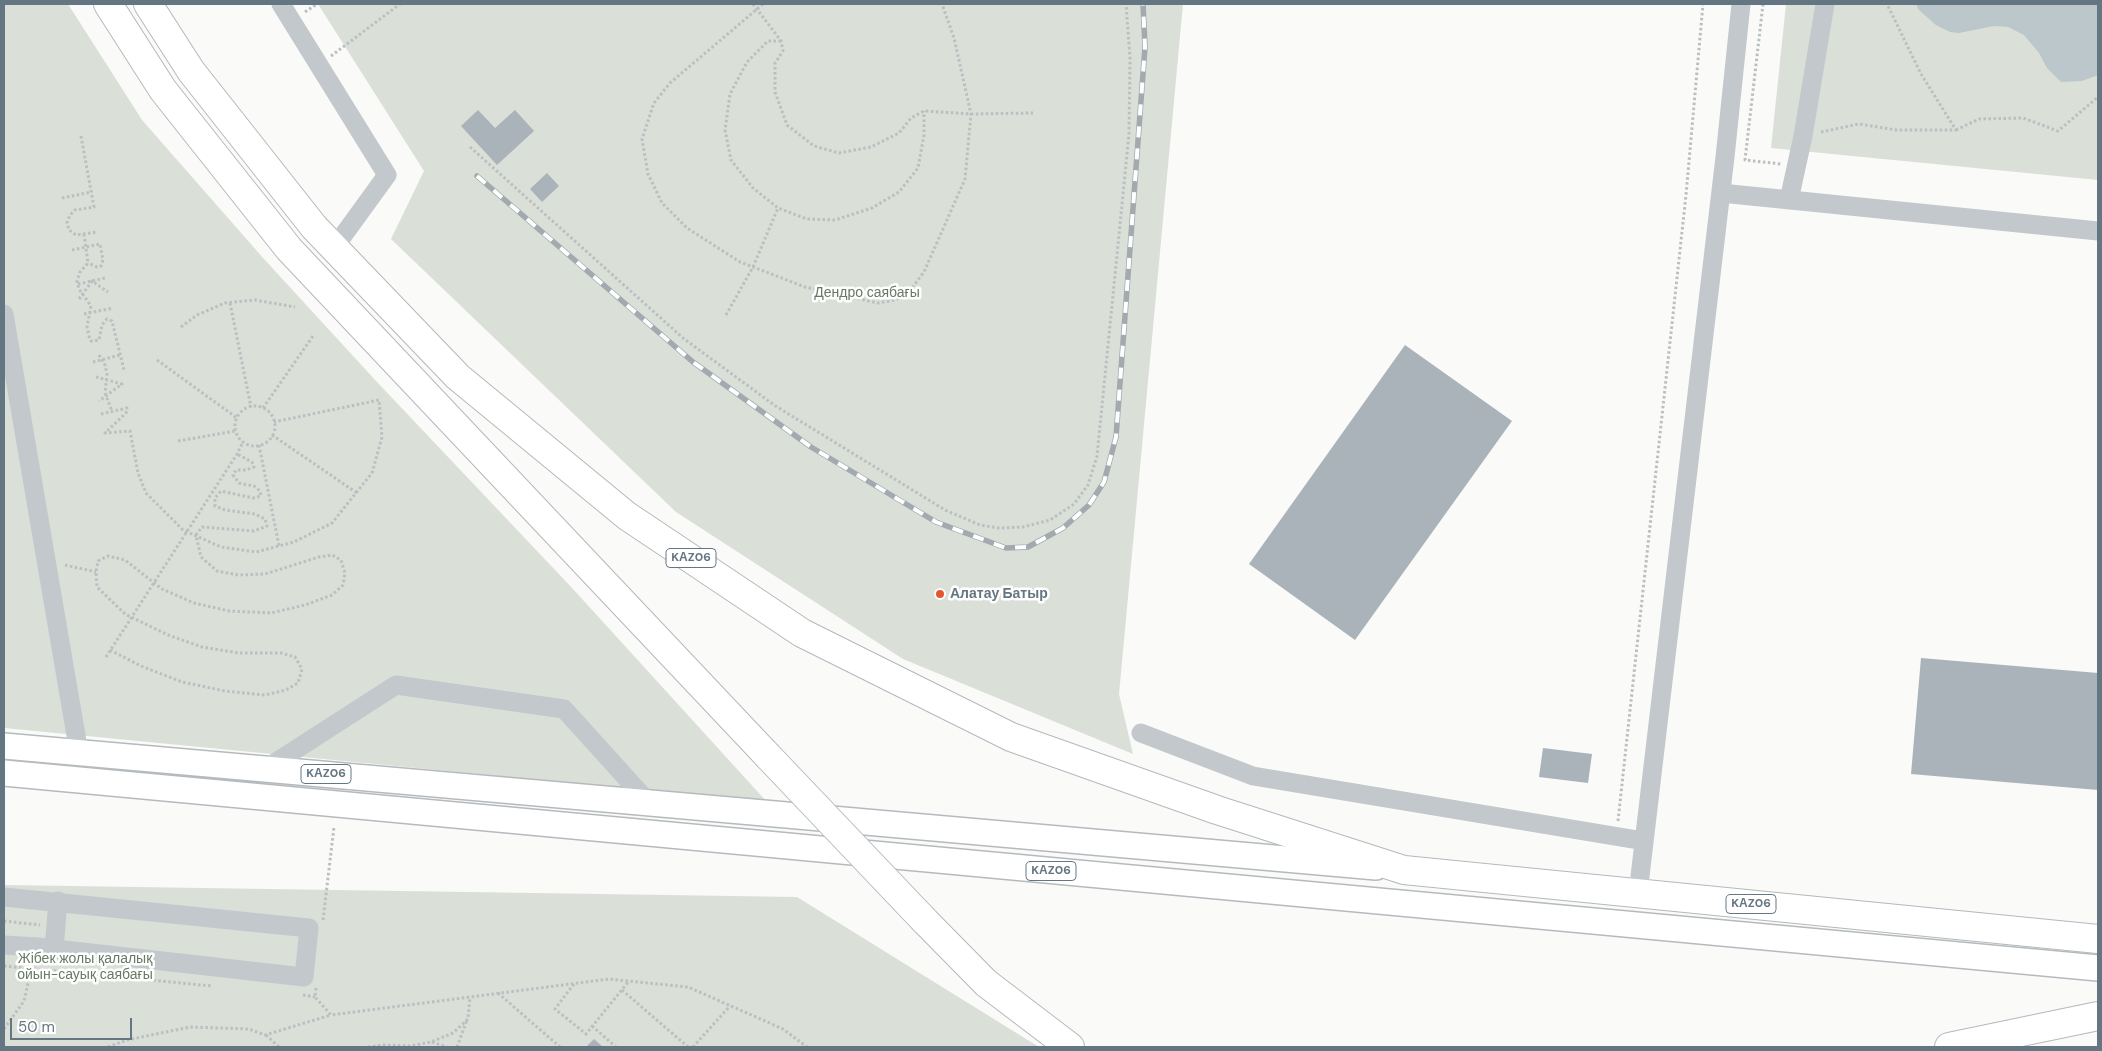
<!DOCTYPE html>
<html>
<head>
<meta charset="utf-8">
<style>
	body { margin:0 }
	#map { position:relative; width:2102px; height:1051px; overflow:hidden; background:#fafaf8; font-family:"DM Sans",sans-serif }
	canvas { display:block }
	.frame { position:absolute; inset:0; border:5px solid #657683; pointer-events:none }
	.scale { position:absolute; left:10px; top:1018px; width:122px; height:22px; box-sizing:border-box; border:2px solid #657683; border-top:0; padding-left:6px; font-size:15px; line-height:18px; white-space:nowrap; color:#657683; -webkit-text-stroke:4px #fff; paint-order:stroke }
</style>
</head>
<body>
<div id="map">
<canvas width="2102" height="1051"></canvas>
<div class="frame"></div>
<div class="scale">50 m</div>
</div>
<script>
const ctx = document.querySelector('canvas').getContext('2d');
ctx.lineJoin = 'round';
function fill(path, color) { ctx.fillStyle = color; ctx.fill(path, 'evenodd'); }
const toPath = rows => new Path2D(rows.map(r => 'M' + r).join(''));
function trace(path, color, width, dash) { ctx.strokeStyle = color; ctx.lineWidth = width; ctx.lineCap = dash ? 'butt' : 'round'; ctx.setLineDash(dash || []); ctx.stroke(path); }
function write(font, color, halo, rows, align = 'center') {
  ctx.font = font + ' "DM Sans",sans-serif'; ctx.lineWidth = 5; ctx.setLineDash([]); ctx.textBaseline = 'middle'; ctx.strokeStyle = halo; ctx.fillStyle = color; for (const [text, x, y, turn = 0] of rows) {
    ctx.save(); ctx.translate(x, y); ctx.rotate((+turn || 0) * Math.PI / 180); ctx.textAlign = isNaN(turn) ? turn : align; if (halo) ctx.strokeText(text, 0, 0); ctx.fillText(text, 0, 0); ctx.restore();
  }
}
fill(toPath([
	[4,4,68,4,142,120,264,259,377,382,573,589,767,802,4,728],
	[318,4,1183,4,1119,694,1133,754,903,659,676,512,391,239,424,171],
	[1786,4,2098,4,2098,180,1771,148],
	[4,885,797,897,1039,1047,4,1047]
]), '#dadfd7');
fill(toPath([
	[1916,4,2098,4,2098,75,2082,81,2061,82,2047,68,2039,53,2024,35,2008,27,1994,26,1959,33,1950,32,1936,25,1919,10]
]), '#bbc7cb');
fill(toPath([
	[478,110,495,128,515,110,534,131,497,165,461,126],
	[547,173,559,186,542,202,530,189],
	[1405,345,1512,421,1355,640,1249,564],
	[1921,658,2098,673,2098,790,1911,774],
	[1543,748,1592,754,1588,783,1539,777],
	[594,1039,603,1047,586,1047]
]), '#aab3b9');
const major = toPath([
	[4,746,1376,867],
	[4,773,2098,968]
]);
const highway = toPath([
	[108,4,163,90,289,249,766,754],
	[148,4,191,71,314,227,458,377,627,516,802,633,1011,737,1217,810,1404,870,2098,939],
	[924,920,986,983,1070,1047],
	[1949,1047,2098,1016]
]);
trace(major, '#b5babe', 28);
trace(highway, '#b4b9bd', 30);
trace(toPath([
	[753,4,781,41,783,51,775,63,775,92,787,125,814,146,839,153,871,147,899,133,911,118,924,111,971,114,1033,113],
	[763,4,670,83,654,103,642,139,648,174,662,203,687,228,740,262,805,287,878,303,895,300,908,293,924,272,965,179,971,114,954,38,942,4],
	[1763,4,1745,160,1781,164],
	[305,12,317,4],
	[781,41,768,41,747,62,730,94,725,130,731,160,753,188,778,208,807,219,835,220,872,208,899,192,918,168,924,135,924,111],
	[331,56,400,4],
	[1956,130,1979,119,2023,118,2058,131,2098,97],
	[1821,132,1859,124,1896,130,1956,130,1921,74,1887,4],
	[81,136,94,207,75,210,70,215,67,223,69,230,76,235,98,232],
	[470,147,683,338,774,405,945,510,980,525,999,528,1023,527,1050,520,1074,504,1088,485,1097,456,1129,134,1130,58,1126,4],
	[62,198,91,192],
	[84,234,88,263,80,272,77,281,79,289,91,306,87,327,89,336,91,341,99,340,102,325,107,319,112,321,124,370],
	[72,250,100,244,103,260,101,266,97,267,88,263],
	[78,284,105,278],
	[79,299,92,281,108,292],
	[230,303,251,407],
	[84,314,113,308],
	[726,315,753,267,778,208],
	[181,327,197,315,225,303,255,300,295,307],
	[99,355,105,365,107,374,105,393,112,411],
	[157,360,237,418],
	[93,362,120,355],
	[96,377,122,384,99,401],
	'235 426a20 20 0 1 1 40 0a20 20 0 1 1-40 0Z',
	[263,408,313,336],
	[101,414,127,408,126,413,105,433,130,431,138,473,146,493,183,530,221,547,256,552,294,542,332,523,372,473,382,437,379,400,274,422],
	[272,435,357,493],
	[178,441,235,431],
	[259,445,279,546],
	[65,565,96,572],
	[110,650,141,666,182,682,225,691,265,695,286,690,298,683,302,669,295,657,281,653,239,653,202,647,168,635,125,614,97,587,96,572,98,561,108,556,125,560,162,589,194,603,229,611,271,613,305,605,332,595,343,585,345,573,341,560,332,555,319,557,265,574,238,575,217,571,201,557,196,535,202,527,254,531,267,526,265,519,255,514,225,510,215,506,215,498,221,491,253,498,261,496,260,491,254,486,239,483,233,475,236,470,246,470,254,467,252,462,237,454],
	[106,657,237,454,243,442],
	[1618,821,1686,195,1703,4],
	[323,920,334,827],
	[4,921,40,925],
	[4,966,212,986],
	[574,984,555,1009,586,1034,629,981],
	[316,988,315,997,331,1015,609,979,688,987,783,1029,807,1047],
	[622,990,688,1047],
	[498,993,560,1047],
	[303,995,315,997],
	[592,1026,616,1047],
	[4,1029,24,1001,32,966],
	[266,1035,279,1047],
	[432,1042,447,1047],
	[108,1047,127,1040,190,1027,249,1029,265,1035,331,1015],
	[368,1047,384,1045,410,1046,431,1042,453,1033,468,1019,470,997],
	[457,1047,467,1020],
	[693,1047,730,1006]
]), '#bbbfc2', 3, [2.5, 2.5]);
trace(toPath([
	[281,4,387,175,334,248],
	[1721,193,2098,231],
	[1789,200,1803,136,1825,4],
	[4,314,79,753],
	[1141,733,1253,776,1644,841],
	[267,768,396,685,564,709,649,803],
	[1638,893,1725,157,1741,4],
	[4,897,309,928,304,977,38,947,4,945],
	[54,949,58,901]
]), '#c3c8cc', 19);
trace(major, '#fff', 25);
trace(highway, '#fff', 28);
const rail = toPath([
	[477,176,693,362,811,447,936,522,1006,548,1028,547,1063,528,1089,505,1104,482,1116,437,1145,47,1143,4]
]);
trace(rail, '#a2aab0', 5.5);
trace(rail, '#fff', 4, [11]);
const highwayBridge = toPath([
	[766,754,924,920]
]);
trace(highwayBridge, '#b4b9bd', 30, []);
trace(highwayBridge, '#fff', 28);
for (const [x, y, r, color] of [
	[940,594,5,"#e4572e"]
]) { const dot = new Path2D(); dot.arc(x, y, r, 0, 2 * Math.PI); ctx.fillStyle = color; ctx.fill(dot); trace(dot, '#fff', 2); }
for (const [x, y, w] of [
	[691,558,50],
	[326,774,50],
	[1051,871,50],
	[1751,904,50]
]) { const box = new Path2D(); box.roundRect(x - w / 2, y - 9.5, w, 19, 4); ctx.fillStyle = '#fff'; ctx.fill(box); trace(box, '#657683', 1); }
write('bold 12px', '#657683', null, [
	["KАZ06",691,558],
	["KАZ06",326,774],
	["KАZ06",1051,871],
	["KАZ06",1751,904]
]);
write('14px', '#687a64', '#fff', [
	["Дендро саябағы",867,293],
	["Жібек жолы қалалық",85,959],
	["ойын-сауық саябағы",85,975]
]);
write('bold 14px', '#657683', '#fff', [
	["Алатау Батыр",950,594]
], 'left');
</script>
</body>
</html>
